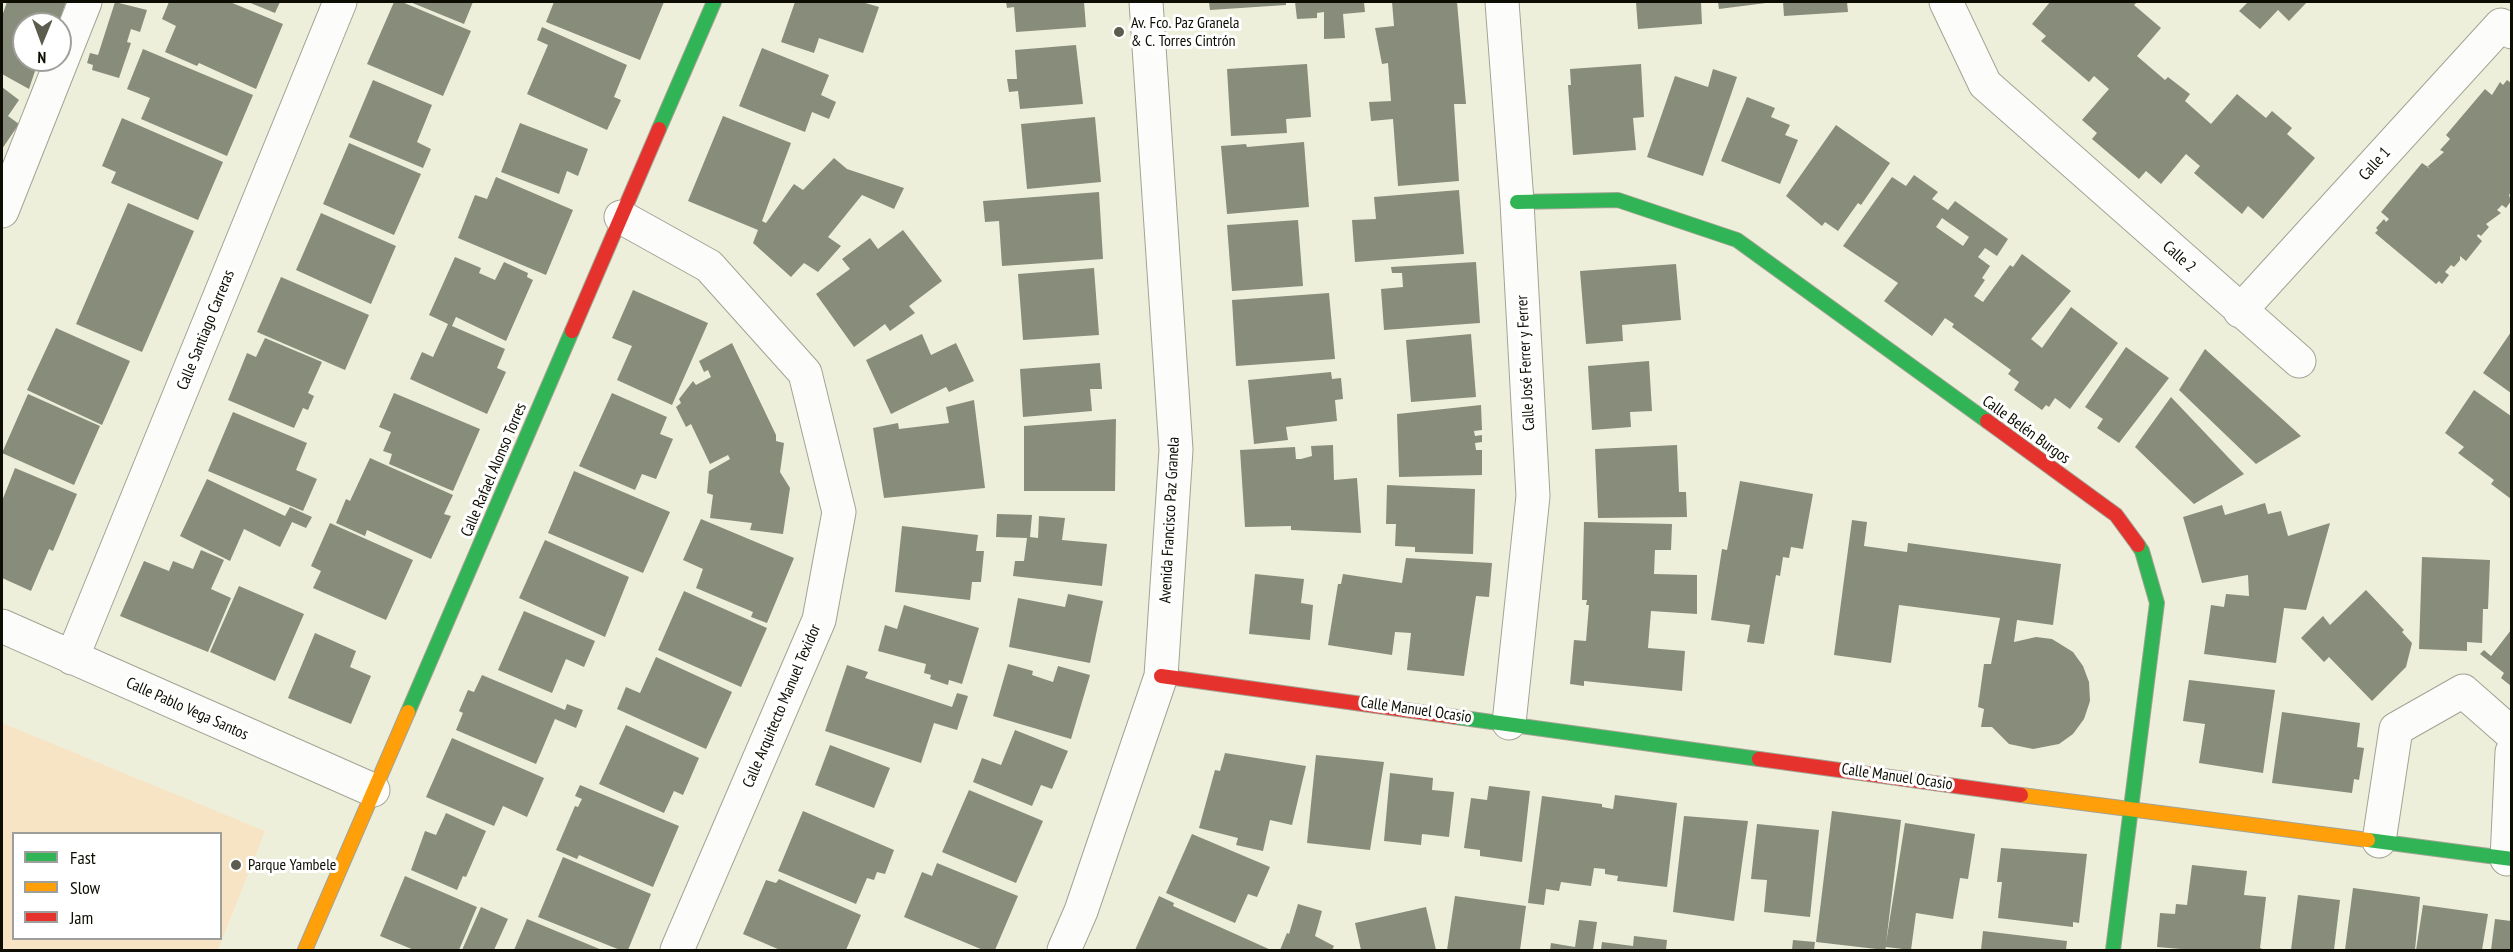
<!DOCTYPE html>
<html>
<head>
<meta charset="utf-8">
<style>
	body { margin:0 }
	#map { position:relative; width:2513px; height:952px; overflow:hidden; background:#eeefdb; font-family:"PT Sans Narrow",sans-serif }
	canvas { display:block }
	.frame { position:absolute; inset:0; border:3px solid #0d0d03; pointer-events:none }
	.legend { position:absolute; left:12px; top:832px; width:210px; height:108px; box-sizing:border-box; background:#fff; border:2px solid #9e9e9a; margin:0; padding:8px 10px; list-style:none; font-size:18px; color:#0d0d03 }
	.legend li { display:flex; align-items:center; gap:12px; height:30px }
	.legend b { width:30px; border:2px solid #9e9e9a }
	.north { position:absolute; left:12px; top:12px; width:60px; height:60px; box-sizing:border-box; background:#fff; border:2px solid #9e9e9a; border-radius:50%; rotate:181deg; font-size:16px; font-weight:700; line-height:24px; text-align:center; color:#0d0d03 }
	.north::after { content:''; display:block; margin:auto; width:21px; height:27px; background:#5c5c4f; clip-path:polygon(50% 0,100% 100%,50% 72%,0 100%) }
</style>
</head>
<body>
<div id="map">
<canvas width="2513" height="952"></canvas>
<div class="frame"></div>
<ul class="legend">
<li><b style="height:8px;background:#30b455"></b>Fast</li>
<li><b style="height:8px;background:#ff9f0a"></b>Slow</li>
<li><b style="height:8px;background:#e5322d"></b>Jam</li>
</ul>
<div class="north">N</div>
</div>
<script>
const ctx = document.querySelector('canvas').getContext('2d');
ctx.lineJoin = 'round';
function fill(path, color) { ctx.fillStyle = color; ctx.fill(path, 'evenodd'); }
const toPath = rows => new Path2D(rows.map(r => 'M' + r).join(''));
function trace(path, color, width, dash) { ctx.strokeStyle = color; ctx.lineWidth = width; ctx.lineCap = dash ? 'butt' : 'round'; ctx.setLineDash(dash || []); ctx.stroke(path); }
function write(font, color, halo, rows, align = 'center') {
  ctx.font = font + ' "PT Sans Narrow",sans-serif'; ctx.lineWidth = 6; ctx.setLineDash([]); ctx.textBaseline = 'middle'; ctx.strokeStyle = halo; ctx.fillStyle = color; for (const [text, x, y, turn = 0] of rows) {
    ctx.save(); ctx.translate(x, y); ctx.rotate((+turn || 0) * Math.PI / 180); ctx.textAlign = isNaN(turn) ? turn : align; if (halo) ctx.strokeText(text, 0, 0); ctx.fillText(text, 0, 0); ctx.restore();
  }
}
fill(toPath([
	[2,723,265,831,218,950,2,950],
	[14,834,220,834,220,938,14,938]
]), '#f7e4c4');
fill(toPath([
	[7,2,66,2,58,24,24,24,24,60,45,60,43,64,38,62,29,89,2,74,2,16],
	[115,2,147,10,140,32,131,29,127,42,131,43,119,78,92,70,93,65,87,63,90,53,98,55],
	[169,2,230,2,283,24,256,89,199,63,197,66,165,52,176,26,162,19],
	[248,2,280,2,275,13],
	[394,2,402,2,471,31,443,96,367,64],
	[410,2,473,2,464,24],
	[554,2,664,2,640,60,546,22],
	[795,2,862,2,879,7,863,53,819,38,814,53,781,42],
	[1006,2,1084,2,1086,27,1016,32,1014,7,1007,8],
	[1209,2,1286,2,1286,5,1210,10],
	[1295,2,1364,2,1365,12,1343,14,1345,38,1324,39,1324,12,1317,13,1317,18,1297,19],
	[1392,2,1457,2,1466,104,1454,104,1459,181,1398,186,1393,119,1371,121,1369,102,1391,101,1388,63,1382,64,1375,28,1394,26],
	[1636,2,1701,2,1702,24,1638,29],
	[1718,2,1766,2,1766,3,1719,9],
	[1783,2,1847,2,1848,12,1784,16],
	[2050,2,2137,2,2134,5,2161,28,2137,56,2165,80,2168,77,2190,94,2185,101,2211,124,2237,94,2266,118,2272,111,2292,128,2287,134,2315,158,2263,219,2248,206,2242,214,2194,173,2200,166,2186,154,2161,184,2146,171,2139,179,2092,139,2097,133,2082,120,2109,89,2094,76,2089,82,2041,41,2046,36,2032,24],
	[2248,2,2307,2,2289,21,2278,10,2260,29,2239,11],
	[542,27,627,65,614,97,621,100,607,130,527,94,548,45,537,40],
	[1076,45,1083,104,1020,109,1018,91,1009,92,1007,79,1017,79,1015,50],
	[762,48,829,75,821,95,836,102,829,119,812,112,805,132,739,106],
	[143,49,253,95,227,156,141,119,150,98,127,89],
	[1307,64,1311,117,1286,119,1287,133,1231,136,1227,69],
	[1641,64,1644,117,1633,118,1636,150,1573,155,1568,85,1571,85,1570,69],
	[1713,69,1737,77,1703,176,1647,157,1675,76,1708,87],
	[373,80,432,105,417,142,431,149,423,168,349,137],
	[2507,80,2511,83,2511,192,2509,195,2511,201,2506,208,2502,205,2497,210,2501,213,2486,224,2489,227,2481,236,2478,234,2477,236,2482,241,2466,261,2460,256,2460,260,2454,267,2451,265,2445,272,2449,275,2442,284,2439,281,2436,284,2375,233,2378,230,2376,228,2384,219,2386,222,2389,219,2381,212,2422,163,2431,169,2427,167,2444,152,2440,150,2450,139,2446,135,2485,89,2492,95,2500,82,2503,85],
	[2,87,19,100,8,116,19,124,2,149],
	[1747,97,1775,108,1771,117,1790,125,1785,135,1798,140,1780,184,1721,161],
	[723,116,791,143,762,221,766,223,794,184,803,190,834,158,847,169,904,188,894,209,862,195,828,237,841,246,818,272,804,263,791,277,753,243,758,230,688,201],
	[1095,117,1101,182,1027,189,1021,124],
	[122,118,223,162,198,220,111,183,116,172,102,166],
	[520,123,588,149,578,176,567,171,559,194,501,172],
	[1836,125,1890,163,1861,205,1858,203,1838,231,1825,222,1822,226,1786,196],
	[1304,142,1309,207,1227,214,1221,146,1246,144,1247,147],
	[349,143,421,174,394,235,323,204],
	[1914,175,1938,192,1932,199,1948,210,1955,201,2008,239,1997,256,1985,248,1978,257,1990,266,1982,278,1985,280,1974,296,1983,302,2010,265,2013,267,2022,254,2071,291,2031,339,2042,348,2071,307,2118,343,2070,409,2055,398,2049,407,2046,405,2042,410,2014,390,2019,382,2008,374,2011,370,1952,327,1954,324,1945,318,1932,336,1884,301,1898,283,1843,246,1892,177,1906,186],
	[1942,218,1969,237,1963,246,1936,227],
	[496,177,573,210,546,275,458,238,475,195,487,199],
	[1459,190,1464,254,1355,262,1352,220,1376,219,1374,197],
	[1099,192,1103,259,1002,266,999,221,985,222,983,201],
	[128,203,194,231,142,352,76,324],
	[321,213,396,246,371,304,296,270],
	[1298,220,1303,286,1232,291,1227,225],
	[903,230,942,281,909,306,915,313,890,331,885,324,854,347,816,294,850,269,842,259,870,238,878,249],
	[455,257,481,268,479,273,495,280,504,262,528,273,527,277,533,280,506,341,456,317,452,326,505,349,497,368,506,372,487,414,410,379,422,352,433,357,448,324,429,315],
	[1476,262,1480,323,1384,330,1381,289,1403,287,1402,273,1392,273,1391,267],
	[1676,264,1681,320,1622,325,1623,341,1586,344,1580,271],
	[1094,268,1099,335,1023,340,1018,274],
	[281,277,369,315,345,370,257,332],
	[633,290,708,323,672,405,617,380,632,346,612,338],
	[1329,293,1335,359,1236,366,1232,300],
	[56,328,130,361,102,425,27,390],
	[2511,332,2511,393,2483,373],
	[922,334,931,355,956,343,974,381,949,392,946,387,891,414,866,360],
	[1471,334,1476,397,1411,402,1406,340],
	[265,338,322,362,308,393,314,396,308,410,303,408,294,428,228,400,247,353,256,357],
	[732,343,776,435,776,441,784,443,780,472,790,488,783,534,750,530,752,523,710,518,713,495,707,493,709,471,730,459,728,455,710,464,691,424,686,427,676,407,681,403,679,399,693,381,696,385,711,377,708,370,704,372,699,361],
	[2126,347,2169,378,2119,443,2097,428,2103,419,2085,407],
	[2205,349,2301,436,2256,464,2179,390],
	[1649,361,1652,411,1630,412,1631,427,1592,430,1588,366],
	[1100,363,1102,389,1090,389,1092,411,1023,417,1020,369],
	[1331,372,1332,379,1341,378,1343,399,1335,400,1337,421,1286,427,1288,440,1254,444,1248,380],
	[2474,390,2511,416,2511,499,2491,484,2494,480,2458,453,2464,447,2445,433],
	[394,393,480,429,453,491,389,464,392,454,383,451,391,432,379,427],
	[612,393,667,417,660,434,673,439,656,479,642,474,635,490,579,466],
	[28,394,100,426,74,485,2,453],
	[2171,397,2244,474,2194,504,2135,447],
	[974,400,985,488,884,498,873,428,898,423,899,429,949,423,946,407],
	[1481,405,1482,430,1474,431,1475,436,1482,435,1482,442,1475,443,1476,450,1482,450,1482,475,1399,477,1397,414],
	[233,412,307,443,296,470,317,479,303,511,208,471],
	[1116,419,1115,491,1024,491,1024,426],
	[1333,445,1334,480,1357,478,1361,533,1291,530,1291,526,1245,527,1240,450,1295,447,1296,459,1301,459,1312,456,1311,446],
	[1677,445,1679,492,1686,492,1687,517,1598,518,1595,449],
	[370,458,453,495,444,514,451,516,431,559,367,530,365,536,336,523,346,499,350,501],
	[15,468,77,494,53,551,49,549,31,591,2,578,2,501],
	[574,471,670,512,643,573,548,533],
	[207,479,285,516,290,507,312,517,306,528,292,522,280,547,244,529,230,561,180,536],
	[1740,481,1813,494,1803,549,1791,547,1789,558,1783,557,1780,576,1776,575,1764,644,1747,642,1750,625,1711,620,1722,549,1727,550],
	[1387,485,1475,489,1473,554,1415,552,1415,547,1395,546,1396,524,1386,524],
	[2265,503,2268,514,2281,511,2288,536,2330,523,2306,610,2284,608,2276,663,2204,654,2211,605,2224,607,2226,594,2249,596,2248,575,2202,583,2183,517,2222,505,2225,515],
	[997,514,1032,515,1030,537,1038,538,1039,516,1065,518,1062,540,1107,544,1102,586,1013,576,1015,561,1024,561,1027,538,996,537],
	[701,519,794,558,767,623,751,617,753,612,696,588,703,569,683,560],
	[1852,520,1867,522,1864,546,1907,552,1908,543,2061,564,2053,625,2017,620,2014,642,2036,637,2052,639,2073,652,2083,666,2089,682,2090,701,2084,719,2073,734,2059,744,2033,749,2009,744,1992,727,1981,727,1984,709,1978,707,1984,664,1991,664,2000,618,1899,605,1891,663,1834,655],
	[1584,522,1672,524,1671,550,1655,550,1654,574,1697,575,1697,614,1651,611,1648,648,1685,651,1682,691,1584,681,1584,686,1570,684,1574,640,1586,641,1589,605,1586,605,1587,600,1582,600],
	[330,523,413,560,386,620,313,588,321,571,311,566],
	[902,526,978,535,976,551,984,551,981,582,972,582,970,600,895,592],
	[545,540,629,577,605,637,519,598],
	[201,550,224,560,211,589,231,598,208,652,120,616,144,561,169,571,173,561,193,569],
	[2422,557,2490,560,2488,609,2483,609,2482,643,2467,642,2467,651,2419,649],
	[1406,558,1492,563,1489,597,1476,596,1464,676,1407,670,1411,633,1395,632,1392,655,1328,645,1338,584,1341,584,1343,574,1402,583],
	[1255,574,1304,579,1301,603,1313,605,1310,640,1249,634],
	[239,586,304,614,275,681,210,652],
	[2366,590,2404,630,2402,632,2412,643,2406,667,2372,701,2329,657,2324,662,2301,638,2323,616,2330,625],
	[684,591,767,628,741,687,658,650],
	[1068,594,1103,601,1090,663,1009,647,1018,598,1065,607],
	[904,605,979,628,962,684,949,680,948,685,930,679,931,675,924,673,926,664,878,651,885,625,897,629],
	[524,611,595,641,584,667,566,659,552,693,498,670],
	[2511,630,2511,686,2501,678,2504,673,2480,654,2484,650,2491,656],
	[315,633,356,651,350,667,371,676,351,724,288,698],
	[656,657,732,692,706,749,617,709,626,687,640,693],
	[1008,664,1033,671,1032,675,1053,682,1058,666,1090,675,1071,739,993,716],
	[847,665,868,672,865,678,952,707,957,693,968,696,957,730,934,723,921,763,825,731],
	[482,675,565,710,567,704,583,710,576,728,555,719,536,764,456,730,463,713,459,711,468,690,474,692],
	[2189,680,2275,690,2263,773,2199,763,2205,724,2183,721],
	[2282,712,2360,723,2357,747,2364,748,2359,780,2354,779,2352,793,2272,783],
	[626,725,699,758,683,795,674,791,664,813,599,784],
	[1015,730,1068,751,1052,789,1041,785,1032,806,973,782,982,758,1001,765],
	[452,738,544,778,527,817,503,806,494,826,426,797],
	[830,745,890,768,874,808,815,785],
	[1225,753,1306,766,1292,825,1270,820,1263,851,1236,845,1238,838,1199,828,1215,770,1220,771],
	[1316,755,1384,762,1370,850,1307,843],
	[1390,773,1433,778,1432,790,1454,792,1449,837,1422,834,1421,845,1384,841],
	[580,785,679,826,653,887,579,855,577,859,556,850,575,806,578,807,582,799,575,796],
	[1489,786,1530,791,1522,862,1480,856,1480,850,1464,848,1471,798,1487,800],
	[969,790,1043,821,1016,883,942,852],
	[1615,795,1677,803,1667,887,1617,881,1618,876,1605,874,1605,869,1594,868,1591,886,1561,882,1559,891,1546,889,1544,905,1528,903,1542,796,1602,804,1602,807,1613,809],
	[803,811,894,850,885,874,877,872,874,880,867,878,856,904,778,871],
	[1832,811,1901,820,1886,943,1905,823,1975,834,1968,879,1960,878,1953,919,1916,913,1911,950,1886,947,1885,950,1816,942],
	[446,813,486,831,466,877,463,876,457,890,411,870,425,831,436,835],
	[1684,816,1748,821,1734,921,1673,912],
	[1757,824,1819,830,1810,917,1764,912,1767,880,1751,879],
	[1192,834,1270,867,1257,897,1248,894,1235,923,1166,893],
	[2001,848,2087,854,2079,923,2073,922,2073,927,1998,918,2002,882,1997,882],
	[563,857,651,894,628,950,620,950,538,917],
	[937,863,1018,896,995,950,983,950,904,917,922,872,932,876],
	[2192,865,2247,871,2244,895,2266,897,2260,948,2265,950,2193,950,2157,947,2160,913,2175,914,2176,904,2187,905],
	[405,876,477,907,459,950,414,950,380,936],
	[779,879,861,915,846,950,780,950,743,934,766,880,776,883],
	[2353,888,2420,897,2415,950,2345,950],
	[2298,895,2340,900,2334,950,2291,950],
	[1159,896,1174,903,1173,906,1271,950,1135,950],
	[1455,896,1526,906,1520,950,1447,950],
	[1298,904,1322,911,1315,936,1334,946,1332,950,1280,950,1287,933,1289,934],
	[2423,905,2488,914,2482,950,2416,950],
	[481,907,508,919,494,950,462,950],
	[1426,907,1436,950,1361,950,1355,923],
	[527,919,602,950,514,950],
	[2495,919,2511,921,2511,950,2491,950],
	[1579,920,1597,922,1593,950,1550,950,1551,943,1575,947],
	[1983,931,2067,941,2066,950,1981,950],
	[1634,936,1667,940,1666,950,1601,950,1602,942,1633,946],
	[1793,940,1815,942,1814,950,1792,950]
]), '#888c7a');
const street = toPath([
	[1502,2,1517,202,1533,496,1509,723],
	[1946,2,1985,84,2299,361],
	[2,211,85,2],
	[621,217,709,266,805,373,839,512,819,620,677,950],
	[2240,311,2501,25,2512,32],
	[2,626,373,790],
	[72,658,340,2],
	[2379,841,2396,729,2463,691,2512,734],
	[2507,859,2512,752],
	[1064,950,1081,911,1161,676,1176,450,1146,2]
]);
const fast = toPath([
	[659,129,714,2],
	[1517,202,1618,200,1737,240,1987,421],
	[408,712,572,331],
	[1456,717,1759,759],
	[2368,840,2512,859],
	[2113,950,2157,603,2142,551,2138,545]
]);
const slow = toPath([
	[2021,795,2368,840],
	[305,950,408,712]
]);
const jam = toPath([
	[572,331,659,129],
	[1987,421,2116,515,2138,545],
	[1161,676,1456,717],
	[1759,759,2021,795]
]);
trace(street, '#a3a394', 35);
trace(fast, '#a3a394', 16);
trace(slow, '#a3a394', 16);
trace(jam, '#a3a394', 16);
trace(street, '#fcfdfa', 33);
trace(fast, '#30b455', 14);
trace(slow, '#ff9f0a', 14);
trace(jam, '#e5322d', 14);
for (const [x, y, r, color] of [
	[1119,32,6,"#5c5c4f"],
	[236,865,6,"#5c5c4f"]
]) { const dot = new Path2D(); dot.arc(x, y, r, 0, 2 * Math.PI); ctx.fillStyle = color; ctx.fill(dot); trace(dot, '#fff', 2); }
write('16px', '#0d0d03', '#fff', [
	["Av. Fco. Paz Granela",1131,23],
	["& C. Torres Cintrón",1131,41],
	["Parque Yambele",248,865]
], 'left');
write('16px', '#0d0d03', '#fff', [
	["Calle 1",2375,164,-48],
	["Calle 2",2179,257,42],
	["Calle Santiago Carreras",206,330,-68],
	["Calle José Ferrer y Ferrer",1526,363,-93],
	["Calle Belén Burgos",2026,430,36],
	["Calle Rafael Alonso Torres",494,470,-67],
	["Avenida Francisco Paz Granela",1170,520,-87],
	["Calle Arquitecto Manuel Texidor",782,706,-67],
	["Calle Pablo Vega Santos",187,709,24],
	["Calle Manuel Ocasio",1416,710,8],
	["Calle Manuel Ocasio",1897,777,8]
]);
</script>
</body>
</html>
